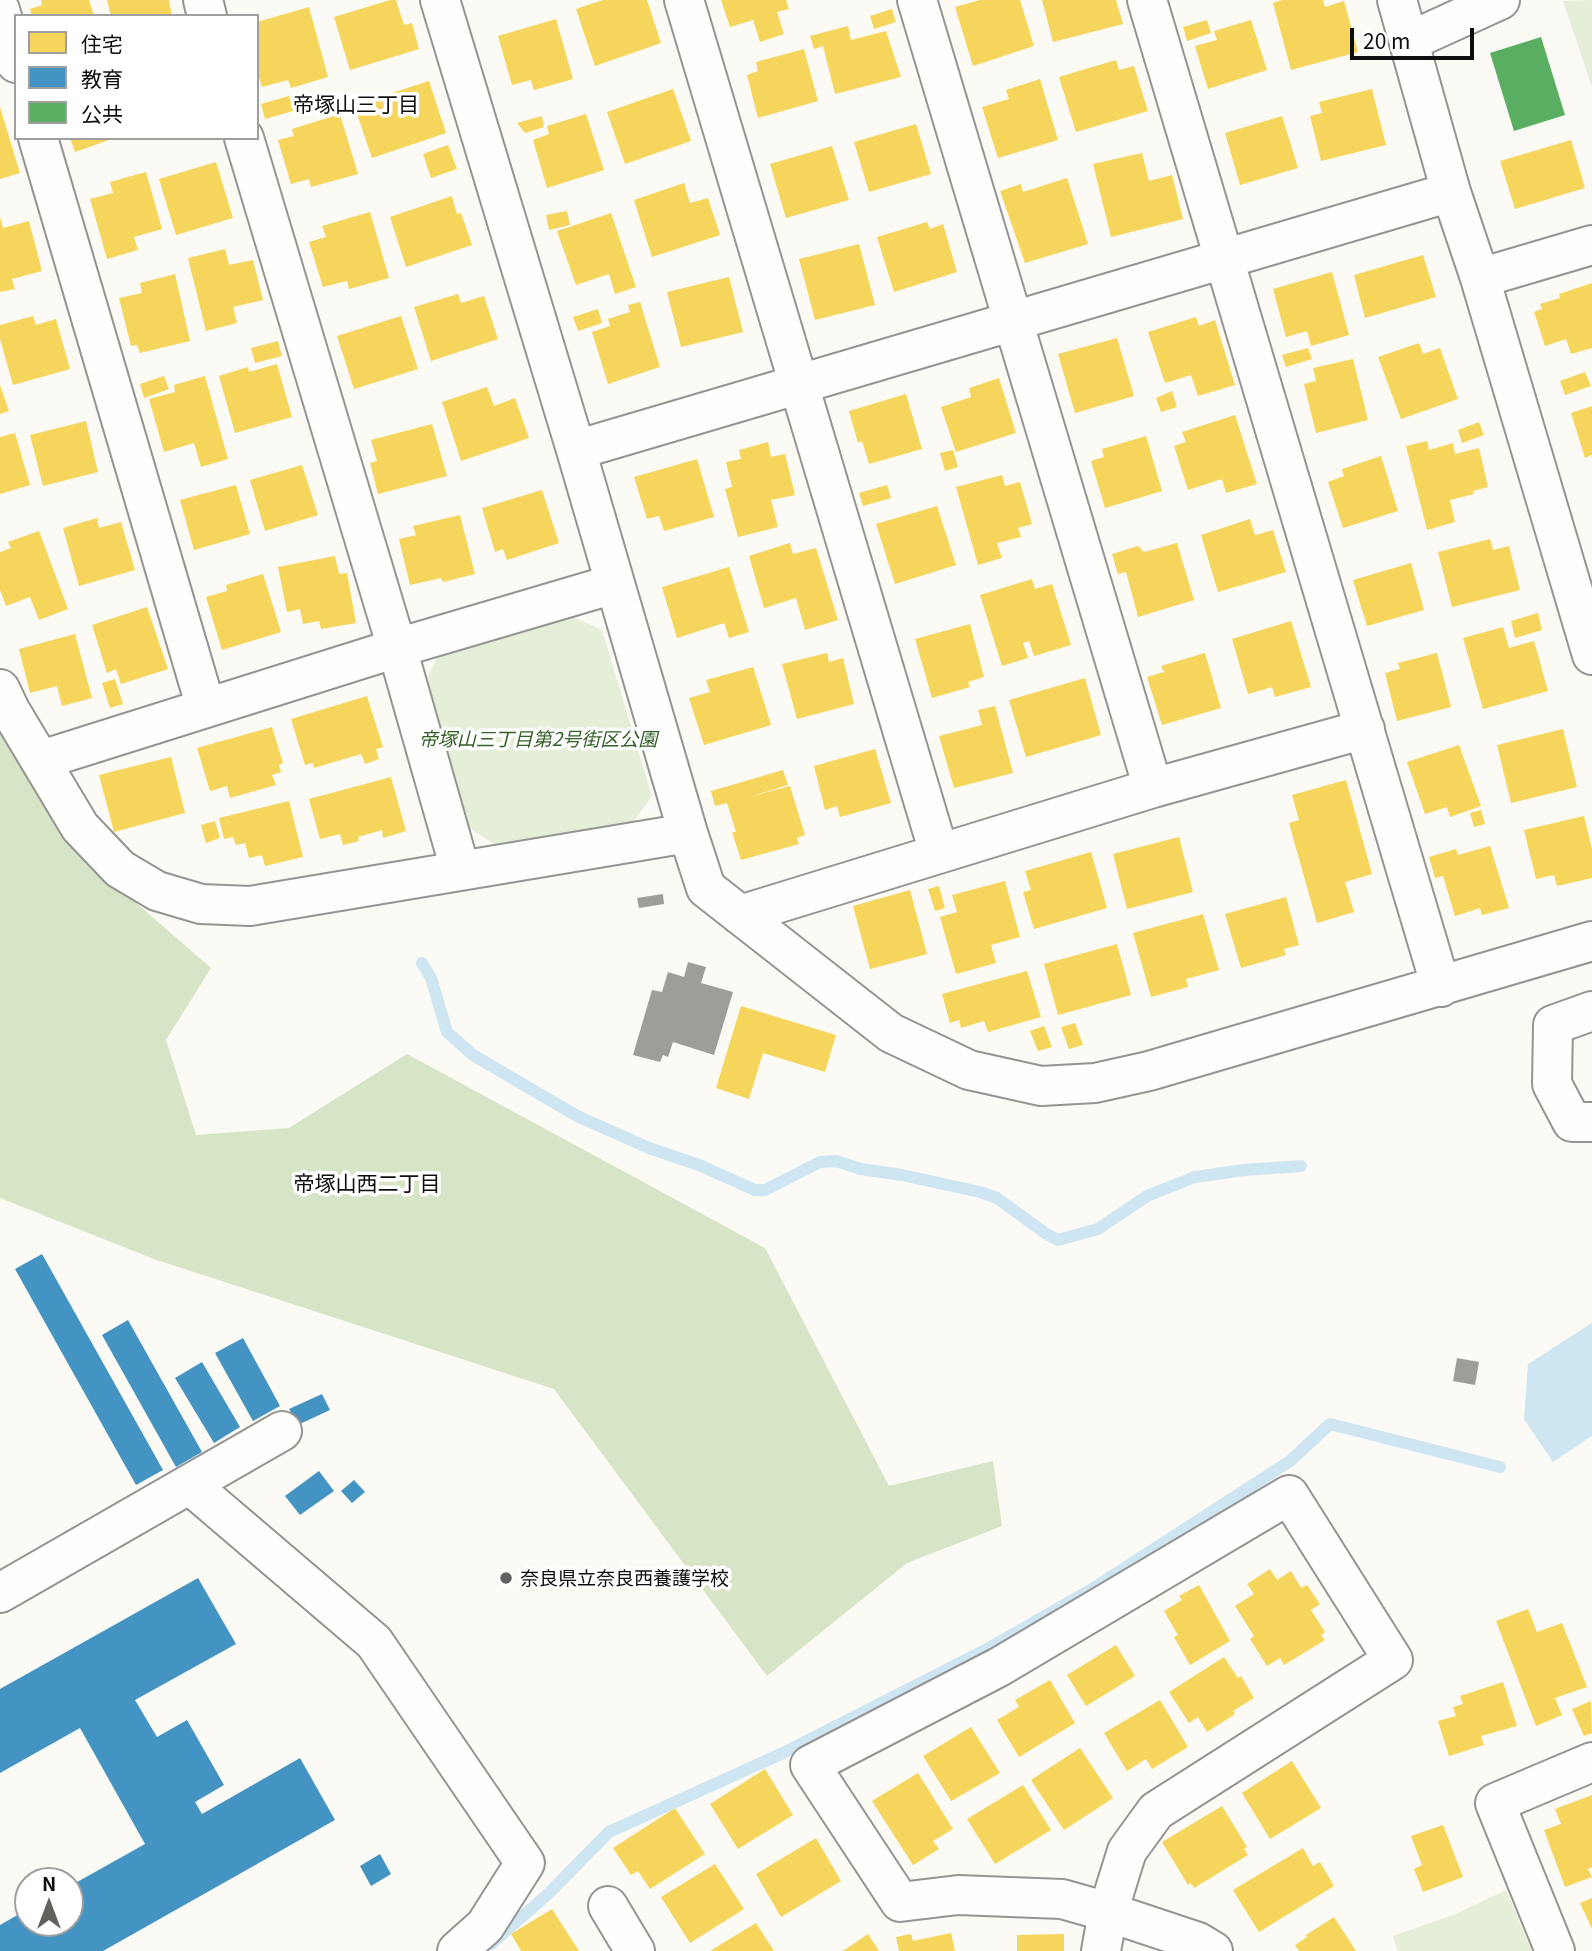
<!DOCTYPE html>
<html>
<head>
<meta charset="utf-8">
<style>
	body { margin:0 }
	#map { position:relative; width:1592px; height:1951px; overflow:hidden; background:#fbfaf4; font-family:Georgia,"Noto Sans JP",serif }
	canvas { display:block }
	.legend { position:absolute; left:14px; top:14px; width:245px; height:126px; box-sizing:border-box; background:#fff; border:2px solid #9f9f9f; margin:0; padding:9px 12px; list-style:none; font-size:21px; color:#0e0e0e }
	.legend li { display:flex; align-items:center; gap:14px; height:35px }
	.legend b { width:35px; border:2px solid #9f9f9f }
	.north { position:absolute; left:14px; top:1867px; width:70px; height:70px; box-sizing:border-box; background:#fff; border:2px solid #9f9f9f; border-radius:50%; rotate:0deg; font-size:19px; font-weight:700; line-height:28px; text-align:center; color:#0e0e0e }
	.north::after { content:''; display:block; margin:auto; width:24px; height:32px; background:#61615e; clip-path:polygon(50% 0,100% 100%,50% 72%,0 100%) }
	.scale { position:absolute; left:1350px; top:28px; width:124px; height:32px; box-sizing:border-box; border:4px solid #0e0e0e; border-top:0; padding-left:9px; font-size:21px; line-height:24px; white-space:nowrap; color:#0e0e0e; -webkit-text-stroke:5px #fff; paint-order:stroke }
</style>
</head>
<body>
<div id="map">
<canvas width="1592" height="1951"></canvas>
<ul class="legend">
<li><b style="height:19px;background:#f6d55c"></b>住宅</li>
<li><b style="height:19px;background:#4393c3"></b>教育</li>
<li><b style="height:19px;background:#5aae61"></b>公共</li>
</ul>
<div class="north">N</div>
<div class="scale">20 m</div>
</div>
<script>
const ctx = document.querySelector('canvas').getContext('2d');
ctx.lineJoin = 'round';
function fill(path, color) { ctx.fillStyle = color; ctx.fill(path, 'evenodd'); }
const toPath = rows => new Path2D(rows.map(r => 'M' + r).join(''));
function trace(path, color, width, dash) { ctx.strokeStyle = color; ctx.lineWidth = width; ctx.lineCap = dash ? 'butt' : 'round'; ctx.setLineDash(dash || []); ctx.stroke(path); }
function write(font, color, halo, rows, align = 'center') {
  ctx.font = font + ' Georgia,"Noto Sans JP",serif'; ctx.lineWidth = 7; ctx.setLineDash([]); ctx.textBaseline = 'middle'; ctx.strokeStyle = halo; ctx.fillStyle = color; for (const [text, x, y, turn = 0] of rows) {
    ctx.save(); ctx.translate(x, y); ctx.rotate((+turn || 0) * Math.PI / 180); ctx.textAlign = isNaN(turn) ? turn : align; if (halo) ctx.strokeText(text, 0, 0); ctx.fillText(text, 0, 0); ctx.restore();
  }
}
fill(toPath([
	[1592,0,1592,87,1563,1],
	[573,617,602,630,652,796,634,821,496,845,468,827,425,682,438,656],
	[1506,1890,1532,1951,1398,1951,1393,1936,1456,1914]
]), '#e5eed6');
fill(toPath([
	[0,734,67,843,211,968,166,1040,196,1135,289,1128,407,1054,765,1248,889,1486,993,1461,1002,1526,907,1563,767,1676,554,1389,154,1259,0,1198]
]), '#d6e5c5');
fill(toPath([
	[1592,1323,1592,1436,1553,1462,1524,1419,1528,1364]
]), '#cee6f1');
fill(toPath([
	[41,0,89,0,94,16,32,16,30,9,42,5],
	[107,0,169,0,172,16,111,16],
	[390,0,396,0,404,25,412,23,419,49,350,70,334,17],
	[603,0,647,0,661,43,595,66,576,9],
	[721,0,786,0,789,9,777,12,784,34,760,42,753,20,730,27],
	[980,0,1020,0,1034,46,973,66,955,7],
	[1042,0,1116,0,1123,24,1053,42],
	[1282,0,1323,0,1325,7,1344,1,1358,52,1291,70,1273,3],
	[309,7,328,77,291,88,288,80,262,87,257,71,257,22],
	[892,9,896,22,874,29,870,16],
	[556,19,573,79,534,90,531,80,512,85,498,36],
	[1207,20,1211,33,1187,41,1183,27],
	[1251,20,1267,70,1208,89,1195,46,1217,40,1214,31],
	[848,26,851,40,886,31,901,77,835,94,823,46,814,49,810,36],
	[804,49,818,101,758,118,747,75,758,71,756,62],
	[1116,60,1119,70,1134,66,1148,111,1076,132,1059,77],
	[1040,79,1058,140,998,158,982,107,1009,99,1006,90],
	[429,81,446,133,372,158,354,105],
	[673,89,691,141,625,164,607,112],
	[1372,89,1386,145,1321,161,1310,116,1322,113,1319,102],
	[289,96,293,111,265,119,261,104],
	[0,107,20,173,0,179],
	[340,114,358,174,311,187,309,179,291,184,278,140,294,136,292,129],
	[586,114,604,170,547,188,533,140,549,134,547,126],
	[542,116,544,127,525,133,517,123],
	[1282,116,1298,168,1240,185,1225,133],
	[916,124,931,174,869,192,854,142],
	[70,138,112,138,112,139,75,152],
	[1571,140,1585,188,1515,209,1500,161],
	[448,145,457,169,431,178,423,154],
	[832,146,849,200,786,218,770,164],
	[1142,153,1149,181,1172,175,1183,219,1111,237,1093,164],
	[216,162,233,218,176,235,159,179],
	[146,172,162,229,134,237,138,250,107,259,90,199,113,193,110,182],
	[1067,178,1088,244,1025,263,1000,191,1021,184,1023,192],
	[684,183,690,203,708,198,720,235,652,257,634,200],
	[452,196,457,214,461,213,472,245,406,267,390,217],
	[567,211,570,225,549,230,546,215],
	[370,212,389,278,349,289,347,281,323,287,309,242,326,237,322,226],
	[611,213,636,287,615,294,609,274,576,285,557,231],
	[0,217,3,228,29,221,42,271,12,279,15,289,0,292],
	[927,222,930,229,943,224,957,272,894,292,877,237],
	[859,244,875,305,815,320,799,259],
	[225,249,229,265,253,260,263,300,233,307,237,323,206,331,188,258],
	[1423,255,1436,297,1365,318,1354,275],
	[1332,272,1349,335,1311,346,1307,331,1286,337,1273,289],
	[175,274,190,341,140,353,137,345,131,346,119,298,142,293,140,283],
	[729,277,743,332,681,347,667,292],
	[1592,283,1592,348,1571,354,1566,339,1545,346,1534,312,1542,309,1540,304,1560,298,1559,294],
	[458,294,461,303,484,296,498,339,431,361,414,307],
	[640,302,660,367,608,384,592,332,610,326,608,319,630,312,628,305],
	[598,309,602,323,578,331,573,317],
	[33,316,36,325,56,319,70,369,13,385,0,339,0,325],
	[401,316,418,369,354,389,337,336],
	[1196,317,1199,326,1215,320,1235,385,1198,396,1191,375,1165,383,1148,332],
	[1117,338,1134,396,1075,413,1058,354],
	[278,341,282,356,255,363,251,348],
	[1419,343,1423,354,1440,348,1458,399,1401,419,1378,357],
	[1308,348,1312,359,1286,367,1282,355],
	[1353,359,1368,420,1316,433,1304,384,1316,381,1313,368],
	[277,364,292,417,235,433,219,376,248,367,249,372],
	[1585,372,1591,386,1565,395,1560,381],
	[164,376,169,389,144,398,140,384],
	[205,376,228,459,201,467,194,443,164,452,149,399,175,392,174,385],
	[999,378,1016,433,956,452,941,407,971,397,969,388],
	[0,385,9,411,0,414],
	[487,387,494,406,515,398,529,438,461,461,442,402],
	[1172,391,1177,407,1161,412,1156,398],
	[906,394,922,449,869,464,862,441,858,443,849,411],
	[1592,406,1592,455,1585,458,1571,413],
	[1235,415,1257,484,1226,493,1222,479,1188,490,1174,446,1186,442,1182,432],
	[86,421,98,472,43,486,30,435],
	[1479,422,1484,435,1462,443,1458,430],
	[432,424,447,476,378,494,370,463,377,461,371,440],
	[15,433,30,485,0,494,0,437],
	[1146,436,1162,491,1105,508,1091,461,1104,457,1102,449],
	[1427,441,1429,450,1453,443,1455,454,1479,448,1488,487,1473,491,1474,494,1450,500,1455,522,1427,530,1406,446],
	[768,442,771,457,785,454,795,495,771,500,778,527,738,537,725,489,732,487,726,462,741,459,739,450],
	[953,450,958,467,945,471,940,453],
	[1381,456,1398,511,1343,528,1328,482,1344,476,1342,469],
	[697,459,714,517,664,531,659,516,647,519,634,477],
	[302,465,318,515,265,531,250,480],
	[1002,475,1005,486,1020,482,1032,524,1018,528,1021,537,997,543,1002,558,978,565,956,487],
	[236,485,250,534,194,550,180,500],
	[887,485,891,498,863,506,859,493],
	[542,490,559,543,507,560,503,549,495,552,482,508],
	[937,506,956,565,895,584,876,524],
	[460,515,475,574,443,582,441,578,410,585,399,539,416,535,413,526],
	[97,518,99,528,121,522,135,570,79,586,63,528],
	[1250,519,1255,535,1273,530,1286,572,1218,592,1201,535],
	[39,531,68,609,39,620,30,597,6,606,0,590,0,552,11,548,8,542],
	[1490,539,1493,550,1509,546,1520,590,1452,607,1438,552],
	[790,543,793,554,816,548,838,620,805,630,796,598,764,608,749,556],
	[1177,543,1194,600,1138,617,1126,572,1118,574,1112,554,1138,546,1144,552],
	[335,556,339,574,347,573,356,623,321,629,319,621,303,624,300,609,287,612,278,567],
	[1411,563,1424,610,1367,626,1353,580],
	[729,567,749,632,729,638,724,623,677,638,662,587],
	[263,574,281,632,222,650,206,597,227,591,226,585],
	[1032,579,1035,589,1052,584,1071,645,1034,656,1029,641,1023,643,1028,658,1002,666,980,595],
	[147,607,168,669,121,684,116,669,107,673,92,625],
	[1538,613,1542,630,1515,638,1511,621],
	[1291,621,1311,687,1275,697,1272,687,1248,694,1232,639],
	[970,624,984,677,968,682,970,687,932,698,915,639],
	[1503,627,1509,648,1534,641,1548,691,1483,709,1463,638],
	[75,634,92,698,62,706,57,686,30,693,19,649],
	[827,653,829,662,843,658,854,704,797,719,782,664],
	[1205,653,1221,708,1162,725,1147,677,1164,672,1161,666],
	[1437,653,1451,707,1397,721,1385,673,1400,669,1398,663],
	[753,667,771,725,704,745,689,698,710,692,706,680],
	[1085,678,1101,735,1026,757,1009,700],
	[115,679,123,704,110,708,102,683],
	[367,696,383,747,376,749,379,759,365,764,361,754,314,768,313,763,305,765,291,719],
	[995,706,1013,773,954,788,939,736,982,725,978,710],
	[272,727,283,763,279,765,281,772,272,775,276,785,230,798,227,786,210,791,197,748],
	[1563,729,1577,787,1511,803,1497,745],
	[1459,745,1481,806,1450,817,1447,807,1425,814,1407,762],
	[875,749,891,803,840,817,837,806,825,810,814,766],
	[171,757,185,813,114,832,99,775],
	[783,770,788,785,749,797,790,786,805,835,797,838,799,844,741,860,732,832,736,832,727,803,715,806,711,791],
	[391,777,406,831,383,838,382,830,358,837,359,841,343,845,340,834,320,839,309,799],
	[1346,780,1372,874,1345,882,1354,912,1317,923,1289,823,1299,820,1292,795],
	[289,801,303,857,265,866,262,855,249,858,245,843,236,845,233,837,224,839,219,818],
	[1481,810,1485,824,1474,827,1470,813],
	[1584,816,1592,849,1592,878,1557,886,1554,875,1536,879,1524,830],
	[215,821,220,838,206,843,201,825],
	[1179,837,1193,892,1127,909,1113,854],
	[1490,846,1509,908,1482,915,1480,908,1455,916,1443,876,1435,878,1429,857,1456,849,1458,855],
	[1091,852,1107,908,1034,929,1023,892,1031,890,1025,871],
	[1005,881,1020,937,991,945,996,963,956,974,940,917,957,912,952,895],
	[939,886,945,908,935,911,928,889],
	[910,890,927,954,870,969,853,906],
	[1286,897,1299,945,1284,949,1286,955,1241,968,1225,914],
	[1203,914,1219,970,1186,979,1188,987,1151,997,1133,933],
	[1117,944,1131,995,1058,1015,1044,964],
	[1027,971,1041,1017,988,1032,984,1021,961,1028,959,1020,950,1023,942,994],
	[741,1006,836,1035,825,1072,763,1053,749,1099,716,1088],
	[1075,1023,1083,1045,1069,1049,1061,1027],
	[1044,1026,1052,1047,1038,1051,1030,1031],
	[1270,1569,1277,1580,1291,1571,1301,1588,1307,1585,1320,1604,1311,1610,1325,1632,1321,1635,1325,1640,1284,1665,1280,1658,1267,1666,1250,1639,1254,1636,1235,1606,1254,1594,1247,1584],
	[1199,1585,1230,1641,1190,1665,1174,1637,1178,1635,1164,1611,1182,1600,1179,1596],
	[1528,1609,1537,1632,1562,1623,1587,1687,1555,1698,1562,1715,1536,1726,1496,1621],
	[1116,1645,1135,1676,1086,1706,1067,1675],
	[1224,1657,1238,1678,1241,1676,1254,1698,1233,1711,1235,1714,1207,1732,1198,1717,1189,1723,1169,1692],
	[1050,1680,1075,1723,1019,1757,997,1720,1019,1707,1015,1700],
	[1503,1682,1517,1726,1481,1736,1484,1745,1449,1756,1438,1721,1456,1716,1453,1707,1463,1704,1460,1696],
	[1160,1700,1188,1747,1152,1769,1146,1759,1127,1771,1104,1733],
	[1591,1701,1592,1733,1584,1736,1572,1709],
	[971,1727,1000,1773,951,1801,923,1756],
	[1080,1748,1113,1798,1064,1830,1031,1780],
	[1292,1761,1321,1808,1270,1839,1242,1793],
	[765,1769,793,1815,738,1849,710,1804],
	[918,1773,953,1829,933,1841,939,1849,913,1865,872,1801],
	[1023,1785,1051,1830,995,1864,967,1819],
	[1592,1795,1592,1867,1588,1869,1592,1877,1565,1887,1544,1830,1561,1824,1555,1809],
	[1222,1806,1247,1847,1244,1849,1248,1855,1194,1888,1191,1883,1188,1885,1162,1842],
	[675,1808,705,1854,650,1889,638,1871,631,1875,613,1848],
	[1443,1825,1463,1877,1423,1892,1414,1869,1422,1865,1411,1836],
	[816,1838,841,1881,781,1917,756,1874],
	[1303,1848,1313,1866,1320,1862,1334,1886,1259,1932,1233,1890],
	[715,1864,744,1909,690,1943,661,1897],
	[1592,1898,1592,1929,1580,1903],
	[552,1909,579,1951,521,1951,511,1934],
	[1334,1917,1356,1951,1299,1951,1295,1945,1307,1937,1306,1935],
	[756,1923,774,1951,710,1951],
	[951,1933,955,1951,899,1951,896,1937,911,1934,913,1941],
	[868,1934,879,1951,843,1951],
	[1064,1934,1064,1951,1017,1951,1017,1935]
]), '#f6d55c');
fill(toPath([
	[42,1254,163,1470,136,1485,15,1269],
	[128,1320,202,1452,176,1467,102,1335],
	[243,1338,280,1406,253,1421,215,1353],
	[202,1362,240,1427,214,1443,175,1378],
	[322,1394,330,1410,289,1429,293,1416,289,1409],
	[319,1471,334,1491,300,1515,285,1496],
	[354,1480,365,1492,352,1503,341,1491],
	[198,1578,236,1644,135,1700,157,1737,187,1720,224,1785,195,1802,202,1814,300,1758,335,1820,103,1951,0,1951,0,1925,28,1909,28,1923,70,1923,70,1886,145,1844,80,1728,0,1773,0,1689],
	[380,1854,391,1874,371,1886,360,1866]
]), '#4393c3');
fill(toPath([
	[1541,37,1565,115,1514,131,1490,53]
]), '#5aae61');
trace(toPath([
	[422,963,431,978,447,1032,473,1055,577,1116,649,1148,699,1165,755,1190,765,1190,820,1162,836,1161,861,1169,902,1175,980,1192,997,1198,1045,1233,1058,1240,1098,1229,1147,1196,1195,1177,1244,1170,1301,1166],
	[491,1944,548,1894,609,1832,783,1753,989,1648,1092,1589,1290,1461,1330,1424,1500,1467]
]), '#cee6f1', 12);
fill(toPath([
	[663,894,664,904,639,908,637,898],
	[688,962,706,967,701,983,733,992,714,1055,673,1042,668,1057,663,1055,660,1062,633,1055,652,990,662,992,668,972,684,977],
	[1457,1358,1479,1362,1475,1385,1453,1381]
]), '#9f9d99');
const minor = toPath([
	[203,0,207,16],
	[440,0,576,450,688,833,706,888,891,1033,969,1070,1041,1086,1095,1083,1149,1071,1592,941],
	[684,0,939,853],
	[917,0,1153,788],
	[1147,0,1441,987],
	[1397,0,1451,192,1480,278,1592,655],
	[0,10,16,63],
	[1410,41,1500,0],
	[38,138,206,708],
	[244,138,397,648,460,869],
	[1480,278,1592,245],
	[576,450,1451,192],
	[0,689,10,710,80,827,120,869,157,891,201,904,250,906,688,833],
	[41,760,397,648,614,584],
	[740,915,1153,788,1365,729],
	[1592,1011,1553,1025,1552,1084,1572,1122,1592,1122],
	[190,1485,374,1642,525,1863,485,1926,457,1951],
	[0,1593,282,1431],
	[608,1906,635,1951],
	[1101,1951,1108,1912,1127,1851,1156,1811,1393,1660,1289,1495,999,1667,810,1765,900,1902,958,1895,1062,1899,1108,1912,1198,1942,1213,1951],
	[1555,1951,1495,1803,1592,1762]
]);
trace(minor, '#959492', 42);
trace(minor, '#fefefd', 38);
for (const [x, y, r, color] of [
	[506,1578,7,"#61615e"]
]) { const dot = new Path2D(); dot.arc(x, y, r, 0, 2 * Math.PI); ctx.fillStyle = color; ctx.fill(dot); trace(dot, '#fff', 2.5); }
write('italic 19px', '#326025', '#fff', [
	["帝塚山三丁目第2号街区公園",538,739]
]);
write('19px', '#0e0e0e', '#fff', [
	["奈良県立奈良西養護学校",520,1578]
], 'left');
write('21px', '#0e0e0e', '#fff', [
	["帝塚山三丁目",356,104],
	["帝塚山西二丁目",367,1183]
]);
</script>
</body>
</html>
